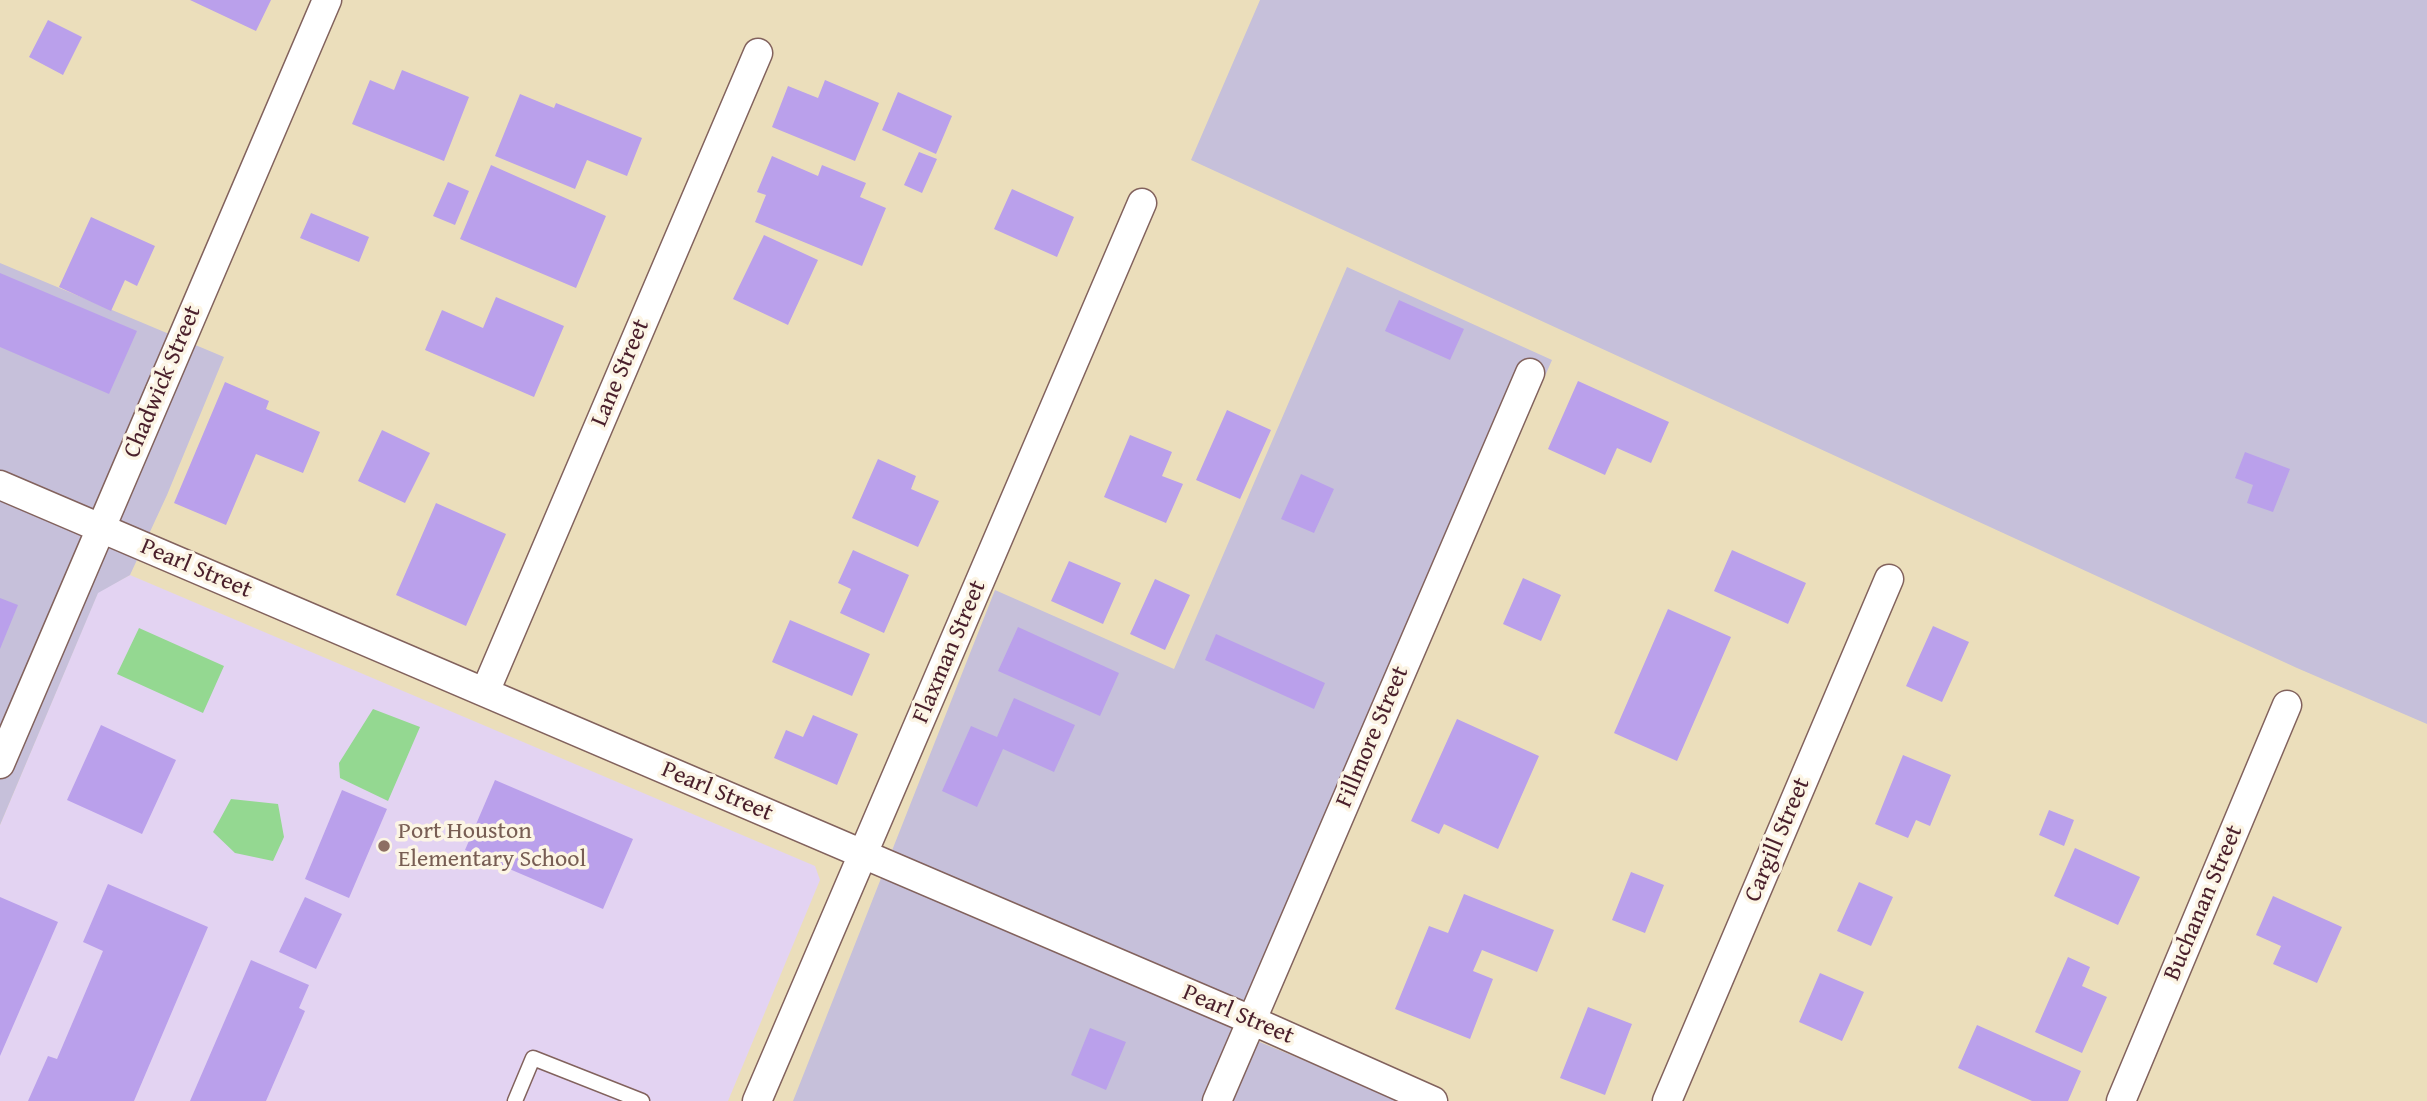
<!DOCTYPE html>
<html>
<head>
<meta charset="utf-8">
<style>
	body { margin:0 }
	canvas { display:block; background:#ebdebb }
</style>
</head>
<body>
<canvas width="2427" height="1101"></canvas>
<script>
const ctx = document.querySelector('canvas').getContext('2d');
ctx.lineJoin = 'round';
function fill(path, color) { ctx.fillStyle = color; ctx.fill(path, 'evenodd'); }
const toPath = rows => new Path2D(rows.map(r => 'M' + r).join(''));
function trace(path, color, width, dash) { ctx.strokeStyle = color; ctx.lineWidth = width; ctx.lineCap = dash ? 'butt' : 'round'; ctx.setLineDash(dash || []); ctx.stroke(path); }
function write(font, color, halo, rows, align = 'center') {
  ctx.font = font + ' "Gentium Book Plus",serif'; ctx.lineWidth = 7; ctx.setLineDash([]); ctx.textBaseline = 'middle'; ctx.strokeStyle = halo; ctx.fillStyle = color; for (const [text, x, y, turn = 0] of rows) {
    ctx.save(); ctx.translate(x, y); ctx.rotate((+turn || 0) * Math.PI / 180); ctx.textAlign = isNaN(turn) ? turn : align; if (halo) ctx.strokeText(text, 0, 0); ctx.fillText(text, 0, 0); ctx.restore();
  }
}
fill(toPath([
	[130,575,815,866,820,880,728,1101,0,1101,0,825,98,592]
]), '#e3d3f2');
fill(toPath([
	[1260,0,2427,0,2427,724,2297,668,1191,160],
	[0,263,224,357,167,495,130,575,98,593,0,825],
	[1347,267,1552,360,1255,1040,1402,1101,793,1101,995,590,1174,669]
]), '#c6c0da');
fill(toPath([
	[139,628,224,666,203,713,117,674],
	[373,709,420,727,388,801,340,778,339,763],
	[231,799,278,804,284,837,273,861,235,853,213,832]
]), '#94d891');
fill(toPath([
	[190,0,271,0,256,31],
	[48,20,82,37,63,75,29,57],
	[402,70,469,97,444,161,352,124,370,80,394,90],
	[825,80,879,103,855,161,772,127,788,86,818,98],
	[898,92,952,116,936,154,882,130],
	[520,94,554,108,556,103,642,138,627,176,587,160,575,189,495,156],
	[919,152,937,159,922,193,904,185],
	[772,156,818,176,822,165,866,183,860,197,886,208,862,266,755,222,766,195,757,192],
	[491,165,606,216,576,288,460,239],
	[448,182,469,191,455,225,433,216],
	[1012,189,1074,217,1057,257,994,229],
	[311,213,369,237,359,262,300,238],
	[91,217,155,246,137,286,125,280,111,311,59,287],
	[764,235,818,260,788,325,733,299],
	[0,273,137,331,109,394,0,347],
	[496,297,564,326,534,397,425,350,442,310,483,328],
	[1399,300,1464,329,1450,360,1385,331],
	[1578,381,1669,422,1651,463,1617,448,1605,475,1548,449],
	[225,382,269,401,266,409,320,432,303,473,256,454,226,525,174,503],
	[1227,410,1271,430,1240,499,1196,480],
	[382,430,430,453,405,503,358,481],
	[1130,435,1172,452,1162,476,1183,484,1166,523,1104,497],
	[2245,452,2290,469,2273,512,2247,503,2253,485,2235,478],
	[878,459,916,476,911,489,939,501,918,547,852,518],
	[1301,474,1334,489,1314,533,1281,519],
	[436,503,506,534,466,626,396,595],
	[853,550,909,575,884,633,840,613,851,589,838,583],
	[1732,550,1806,583,1788,624,1714,591],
	[1069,561,1121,583,1103,624,1051,601],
	[1523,578,1561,595,1541,641,1503,624],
	[1155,579,1190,595,1165,650,1130,634],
	[0,598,18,605,0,649],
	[1668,609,1731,637,1677,761,1614,733],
	[790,620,870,654,852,696,772,662],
	[1933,626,1969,642,1942,702,1906,686],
	[1018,627,1119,673,1100,716,998,671],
	[1216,634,1325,683,1314,709,1205,660],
	[1014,698,1075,725,1054,772,1003,749,977,807,942,791,971,726,997,737],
	[813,715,858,734,837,785,774,758,786,730,803,737],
	[1457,719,1539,756,1498,849,1444,824,1439,834,1411,821],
	[101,725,176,760,142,834,67,800],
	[1903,755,1951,775,1930,826,1916,820,1908,838,1875,824],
	[495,780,633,839,603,909,465,850],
	[342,790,387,809,349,898,305,879],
	[2049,810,2074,820,2064,846,2039,835],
	[2075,848,2140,877,2118,925,2054,896],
	[1631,872,1664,885,1645,933,1612,920],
	[1859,882,1893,897,1871,946,1837,931],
	[108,884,208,927,134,1101,28,1101,48,1056,57,1059,103,951,83,942],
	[1464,894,1554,930,1537,972,1482,950,1473,971,1493,979,1470,1039,1395,1009,1429,926,1448,933],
	[2273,896,2342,927,2317,983,2273,964,2281,946,2256,935],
	[0,897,58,922,0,1056],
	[305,897,342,914,316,969,279,952],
	[2068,957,2090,967,2082,986,2107,997,2082,1053,2035,1032],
	[251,960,309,985,299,1008,305,1011,266,1101,190,1101],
	[1820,973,1864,992,1842,1041,1799,1022],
	[1588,1007,1632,1024,1605,1095,1560,1078],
	[1977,1025,2081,1071,2068,1101,2032,1101,1958,1068],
	[1090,1028,1126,1042,1106,1090,1071,1075]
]), '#baa0eb');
const service = toPath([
	[515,1101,533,1058,642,1101]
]);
const minor = toPath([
	[0,485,1251,1020,1433,1101],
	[485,692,758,53],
	[0,764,327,0],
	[757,1101,1142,203],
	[1217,1101,1530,373],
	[1667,1101,1889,579],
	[2121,1101,2287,705]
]);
trace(service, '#82625d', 17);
trace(minor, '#82625d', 31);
trace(service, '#fff', 14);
trace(minor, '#fff', 28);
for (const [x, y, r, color] of [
	[384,846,7,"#8d6e63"]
]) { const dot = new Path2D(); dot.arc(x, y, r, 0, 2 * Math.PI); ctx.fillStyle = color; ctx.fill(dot); trace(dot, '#fcf5e5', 2.5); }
write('24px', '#4a1f2b', '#fcf5e5', [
	["Lane Street",621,373,-67],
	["Chadwick Street",163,382,-67],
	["Pearl Street",196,569,23],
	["Flaxman Street",950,652,-67],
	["Fillmore Street",1373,737,-67],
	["Pearl Street",717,792,23],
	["Cargill Street",1778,840,-67],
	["Buchanan Street",2204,903,-67],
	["Pearl Street",1238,1015,23]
]);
write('24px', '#785e54', '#fcf5e5', [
	["Port Houston",398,832],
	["Elementary School",398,860]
], 'left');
</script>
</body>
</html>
